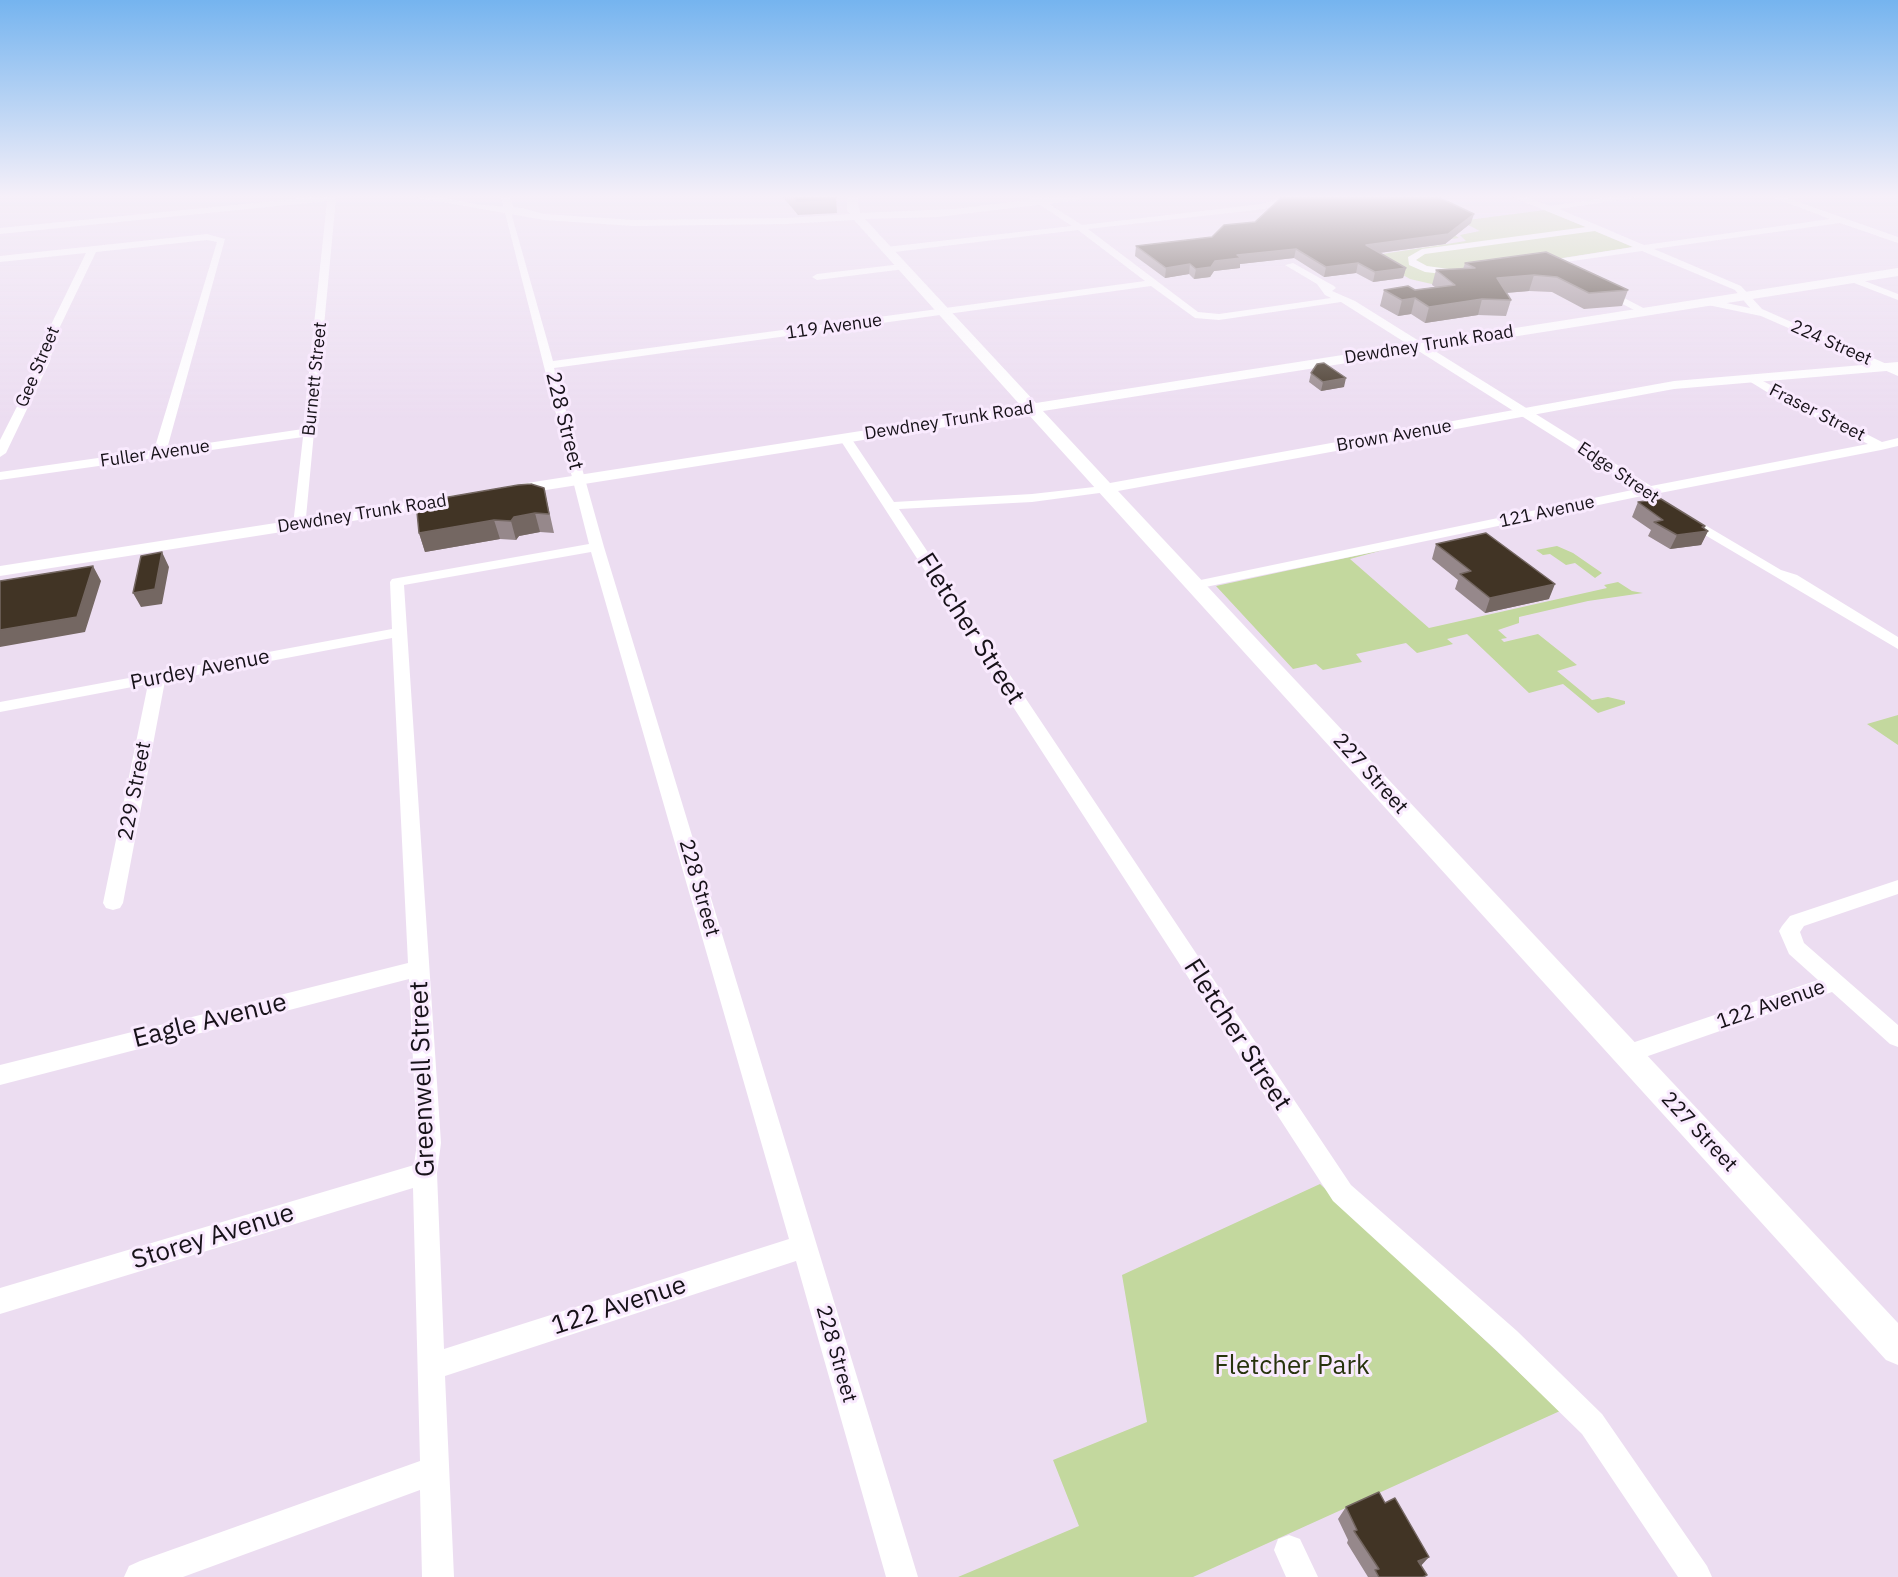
<!DOCTYPE html>
<html>
<head>
<meta charset="utf-8">
<style>
	body { margin:0 }
	canvas { display:block; background:#ecddf1 }
</style>
</head>
<body>
<canvas width="1898" height="1577"></canvas>
<script>
const ctx = document.querySelector('canvas').getContext('2d');
ctx.lineJoin = 'round';
function fill(path, color) { ctx.fillStyle = color; ctx.fill(path, 'evenodd'); }
const toPath = rows => new Path2D(rows.map(r => 'M' + r).join(''));
function trace(path, color, width, dash) { ctx.strokeStyle = color; ctx.lineWidth = width; ctx.lineCap = dash ? 'butt' : 'round'; ctx.setLineDash(dash || []); ctx.stroke(path); }
function write(font, color, halo, rows, align = 'center') {
  ctx.font = font + ' "IBM Plex Sans",sans-serif'; ctx.lineWidth = 6; ctx.setLineDash([]); ctx.textBaseline = 'middle'; ctx.strokeStyle = halo; ctx.fillStyle = color; for (const [text, x, y, turn = 0] of rows) {
    ctx.save(); ctx.translate(x, y); ctx.rotate((+turn || 0) * Math.PI / 180); ctx.textAlign = isNaN(turn) ? turn : align; if (halo) ctx.strokeText(text, 0, 0); ctx.fillText(text, 0, 0); ctx.restore();
  }
}
fill(toPath([
	[1545,210,1633,247,1537,262,1436,285,1410,279,1370,256,1466,241,1460,235,1480,231,1468,225,1450,232,1459,238,1427,242,1460,221],
	[1557,546,1573,553,1602,573,1595,578,1575,563,1566,565,1550,554,1543,555,1536,550],
	[1383,550,1350,559,1429,628,1607,588,1604,585,1618,582,1632,591,1643,593,1588,601,1519,617,1519,623,1498,630,1507,638,1501,639,1504,642,1538,634,1577,665,1557,671,1592,700,1608,697,1625,701,1625,704,1598,713,1563,684,1529,693,1467,634,1447,639,1453,644,1417,653,1406,643,1356,654,1362,662,1323,670,1316,664,1293,669,1216,586],
	[1898,715,1898,745,1867,724],
	[1320,1184,1560,1411,1193,1577,958,1577,1079,1526,1053,1460,1147,1422,1122,1275]
]), '#c3d89e');
fill(toPath([
	[316,197,336,198,305,528,300,529,293,525,303,437,0,480,0,472,154,450,217,242,207,240,96,252,56,335,50,361,6,453,0,457,0,440,40,361,46,335,86,253,0,262,0,256,207,234,225,239,167,449,303,429,327,201,0,234,0,228,316,197],
	[501,197,509,197,513,206,512,216,553,361,1145,281,1078,230,886,253,881,250,886,247,1072,226,1028,197,1038,197,1082,225,1262,204,1279,198,1282,202,1264,209,1088,229,1198,312,1219,314,1331,298,1325,295,1317,284,1285,265,1293,263,1334,286,1336,288,1332,291,1355,301,1651,486,1868,444,1775,397,1749,381,1747,379,1753,376,1882,442,1898,438,1898,446,1881,450,1660,493,1659,497,1654,498,1647,495,1637,497,1196,589,1191,588,1189,585,1191,582,1637,489,1341,302,1219,320,1195,318,1151,286,554,368,604,547,918,1577,886,1577,796,1261,445,1376,454,1577,422,1577,420,1490,183,1577,124,1577,129,1566,140,1561,420,1461,413,1188,0,1314,0,1288,414,1165,417,1143,409,979,0,1085,0,1065,408,963,392,638,165,681,123,903,120,908,113,910,106,908,103,903,148,684,0,712,0,702,392,629,390,582,392,579,589,544,501,197],
	[591,552,789,1239,444,1349,437,1173,441,1143,404,585,591,552],
	[1512,197,1525,197,1550,206,1614,197,1638,197,1559,209,1644,245,1830,219,1772,197,1784,197,1898,237,1898,243,1840,223,1654,249,1741,286,1762,309,1898,369,1898,376,1761,316,1703,304,1703,300,1707,299,1750,308,1735,290,1642,251,1538,266,1533,263,1633,247,1595,231,1425,254,1416,260,1427,266,1464,271,1464,275,1461,276,1425,272,1409,265,1408,257,1422,249,1586,227,1512,197],
	[902,264,907,267,905,269,817,280,812,277,817,274,902,264],
	[1852,276,1898,294,1898,300,1849,281,1847,279,1852,276],
	[1601,289,1607,289,1649,311,1640,313,1601,293,1601,289],
	[845,434,849,435,894,502,1032,494,1112,485,1114,488,1107,492,1032,502,899,509,1351,1185,1517,1331,1602,1414,1707,1566,1712,1577,1678,1577,1582,1434,1497,1351,1333,1201,839,438,845,434],
	[1688,515,1781,570,1797,575,1898,637,1898,649,1683,522,1681,519,1688,515],
	[1898,880,1898,894,1804,926,1800,932,1804,943,1898,1025,1898,1047,1890,1044,1832,992,1628,1063,1620,1061,1617,1054,1620,1047,1818,980,1789,954,1779,931,1782,926,1790,916,1898,880],
	[1289,1535,1300,1539,1318,1577,1286,1577,1274,1550,1278,1539,1289,1535]
]), '#fff');
fill(toPath([
	[414,197,437,197,481,205,522,208,544,214,634,220,786,218,850,214,847,210,847,197,857,197,860,213,955,209,1052,197,1084,197,1079,200,938,217,865,219,1036,403,1898,268,1898,276,1043,411,1110,483,1674,381,1898,362,1898,370,1674,389,1118,491,1898,1323,1898,1365,1886,1360,1028,414,508,496,502,494,500,491,502,488,508,486,1021,406,854,220,786,224,634,226,544,220,414,197],
	[455,495,463,500,461,504,0,576,0,566,455,495]
]), '#fff');
fill(toPath([
	[783,197,836,197,837,213,798,215],
	[1471,223,1445,244,1379,253,1406,268,1403,278,1373,282,1356,273,1324,277,1294,258,1240,264,1240,268,1214,271,1210,277,1194,279,1189,274,1165,278,1135,256,1136,246],
	[1546,252,1628,290,1622,306,1584,309,1552,292,1529,291,1506,293,1511,300,1506,316,1478,315,1425,323,1411,314,1398,316,1380,306,1384,290,1415,290,1435,287,1432,285,1436,270,1463,269,1465,263],
	[1311,373,1344,387,1321,391,1309,382],
	[544,488,554,533,540,532,519,536,516,540,500,539,425,552,419,533],
	[1638,502,1705,526,1704,528,1708,531,1701,545,1670,549,1648,536,1651,530,1632,517],
	[1436,544,1549,599,1485,613,1455,589,1458,580,1432,559],
	[1346,1507,1421,1566,1425,1577,1368,1577,1347,1543,1348,1540,1338,1519]
]), '#96888b');
fill(toPath([
	[1474,214,1471,223,1445,244,1364,255,1366,245],
	[1296,249,1294,258,1240,264,1240,268,1214,271,1210,277,1194,279,1196,269,1215,261,1237,255],
	[1358,263,1356,273,1324,277,1326,267],
	[1190,264,1189,274,1165,278,1166,268],
	[1406,268,1403,278,1373,282,1375,272],
	[1534,275,1529,291,1492,294,1497,278],
	[1415,298,1411,314,1398,316,1402,300],
	[1482,299,1478,315,1425,323,1429,307],
	[1346,378,1344,387,1321,391,1323,382],
	[535,513,540,532,519,536,516,540,511,521,514,517],
	[494,520,500,539,425,552,419,533],
	[1705,526,1703,531,1708,531,1701,545,1670,549,1677,535],
	[162,552,169,567,162,604,141,607,133,593],
	[93,566,101,581,85,632,0,647,0,630],
	[1555,584,1549,599,1485,613,1490,598],
	[1429,1557,1419,1568,1418,1561]
]), '#746762');
const building = toPath([
	[794,197,836,197,836,199,797,201,794,197],
	[1282,197,1438,197,1474,214,1448,234,1366,245,1406,268,1375,272,1358,263,1326,267,1296,249,1237,255,1241,258,1215,261,1211,267,1196,269,1190,264,1166,268,1136,246,1212,237,1224,225,1255,222,1282,197],
	[1546,252,1628,290,1589,293,1557,277,1534,275,1497,278,1511,300,1482,299,1429,307,1415,298,1402,300,1384,290,1408,286,1415,290,1455,285,1436,270,1475,268,1465,263,1546,252],
	[1324,363,1346,378,1323,382,1311,373,1317,364,1324,363],
	[531,484,544,488,549,514,535,513,514,517,511,521,494,520,419,533,417,512,426,510,425,501,518,485,531,484],
	[1661,499,1705,526,1702,527,1708,531,1677,535,1654,522,1663,520,1638,502,1661,499],
	[1486,533,1555,584,1490,598,1460,574,1471,571,1436,544,1486,533],
	[162,552,155,589,133,593,141,556,162,552],
	[93,566,77,617,0,630,0,581,93,566],
	[1379,1492,1385,1503,1395,1498,1429,1557,1418,1561,1427,1575,1423,1577,1379,1577,1375,1570,1379,1569,1354,1531,1357,1530,1346,1507,1379,1492]
]);
fill(building, '#413425');
trace(building, '#746762', 1.5);
const sky = ctx.createLinearGradient(0, 0, 0, 418);
sky.addColorStop(0, '#75b4ef');
sky.addColorStop(0.47, '#f6f0f9');
sky.addColorStop(1, '#f6f0f900');
ctx.fillStyle = sky;
ctx.fillRect(0, 0, 1898, 418);
write('18px', '#171219', '#f9eafe', [
	["119 Avenue",834,327,-8],
	["224 Street",1831,343,24],
	["Dewdney Trunk Road",1429,345,-9],
	["Gee Street",38,367,-67],
	["Burnett Street",315,379,-84],
	["Fraser Street",1817,413,27],
	["Dewdney Trunk Road",949,421,-9],
	["Brown Avenue",1394,436,-10],
	["Fuller Avenue",155,454,-8],
	["Edge Street",1618,473,34],
	["121 Avenue",1547,512,-12],
	["Dewdney Trunk Road",362,514,-9]
]);
write('21px', '#171219', '#f9eafe', [
	["228 Street",564,421,76],
	["Purdey Avenue",200,670,-11],
	["227 Street",1370,774,48],
	["229 Street",135,791,-79],
	["228 Street",699,888,74],
	["122 Avenue",1771,1005,-19],
	["227 Street",1699,1132,47],
	["228 Street",836,1354,74]
]);
write('26px', '#171219', '#f9eafe', [
	["Fletcher Street",970,629,57],
	["Eagle Avenue",210,1021,-14],
	["Fletcher Street",1237,1035,57],
	["Greenwell Street",423,1079,-92],
	["Storey Avenue",213,1237,-17],
	["122 Avenue",619,1306,-18]
]);
write('26px', '#27330c', '#f9eafe', [
	["Fletcher Park",1292,1366]
]);
</script>
</body>
</html>
